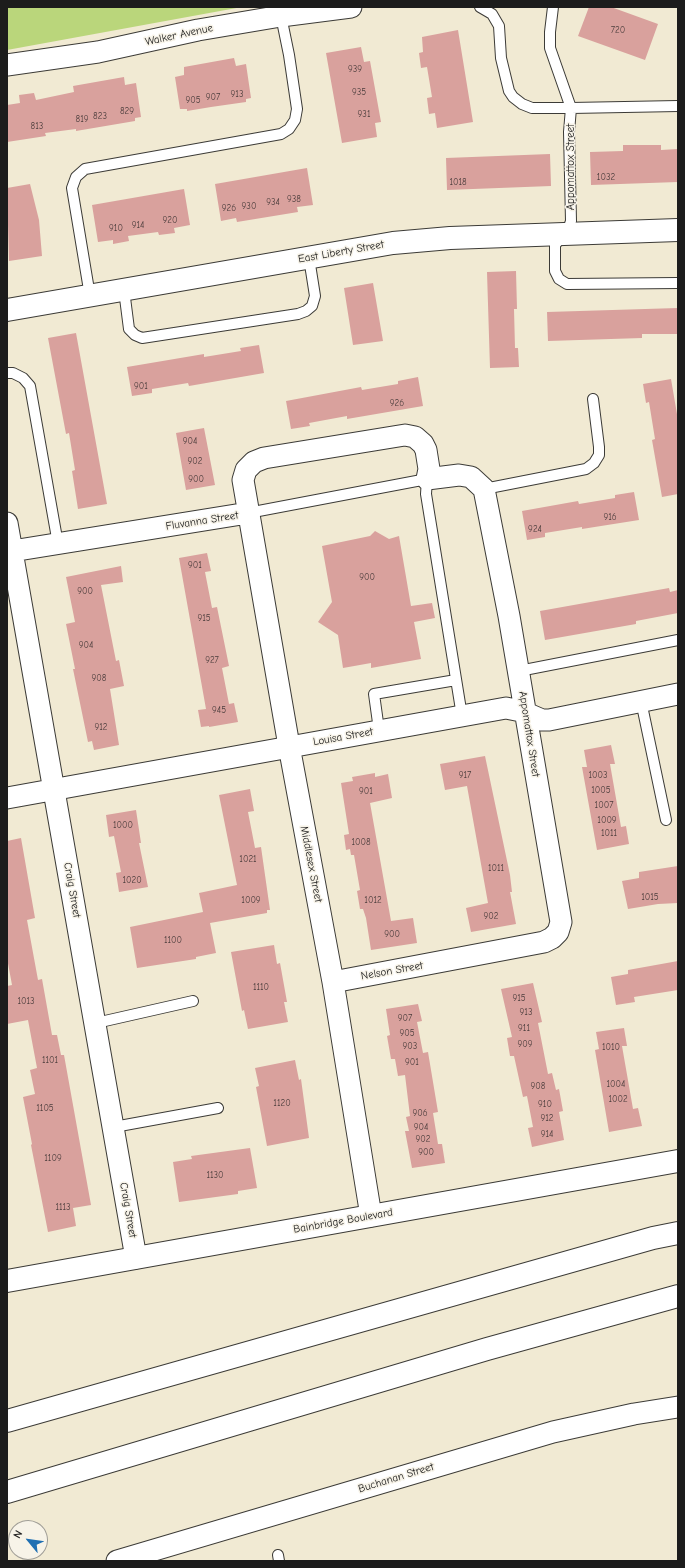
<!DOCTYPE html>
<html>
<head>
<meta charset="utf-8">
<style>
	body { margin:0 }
	#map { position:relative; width:685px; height:1568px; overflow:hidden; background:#f1ead3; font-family:"Comic Neue",sans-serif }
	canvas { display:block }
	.frame { position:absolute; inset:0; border:8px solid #1c1c1c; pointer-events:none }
	.north { position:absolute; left:8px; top:1520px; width:40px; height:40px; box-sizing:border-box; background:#f7f3e8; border:1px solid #9f9d96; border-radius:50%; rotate:299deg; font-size:11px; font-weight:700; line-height:16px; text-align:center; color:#1c1c1c }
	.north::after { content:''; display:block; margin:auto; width:14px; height:18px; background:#1f6fb2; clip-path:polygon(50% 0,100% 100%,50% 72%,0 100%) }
</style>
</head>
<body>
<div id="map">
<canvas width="685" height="1568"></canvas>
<div class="frame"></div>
<div class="north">N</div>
</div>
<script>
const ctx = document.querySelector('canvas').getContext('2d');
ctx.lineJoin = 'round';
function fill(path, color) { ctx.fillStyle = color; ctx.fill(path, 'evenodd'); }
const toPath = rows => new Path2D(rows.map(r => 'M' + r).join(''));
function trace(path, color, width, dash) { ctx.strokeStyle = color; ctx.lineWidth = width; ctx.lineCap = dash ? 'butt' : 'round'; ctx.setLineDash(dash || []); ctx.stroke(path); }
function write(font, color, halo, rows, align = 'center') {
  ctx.font = font + ' "Comic Neue",sans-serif'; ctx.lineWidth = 3; ctx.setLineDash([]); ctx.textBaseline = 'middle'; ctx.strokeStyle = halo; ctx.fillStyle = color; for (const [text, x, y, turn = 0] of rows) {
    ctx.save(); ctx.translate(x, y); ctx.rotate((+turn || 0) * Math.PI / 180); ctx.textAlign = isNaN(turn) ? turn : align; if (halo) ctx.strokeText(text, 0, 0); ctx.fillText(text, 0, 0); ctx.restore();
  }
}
fill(toPath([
	[7,7,242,7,7,50]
]), '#bad67b');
fill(toPath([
	[589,7,611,7,658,24,645,60,578,36],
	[458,30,473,122,437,128,435,113,429,114,427,98,432,97,427,67,421,68,419,53,423,52,422,37],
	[361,47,364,62,370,61,381,122,375,123,377,137,342,143,326,53],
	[234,58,236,66,246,64,251,98,246,99,246,102,211,107,187,111,187,109,180,109,175,77,184,75,184,67],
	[124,77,125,85,136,83,141,117,135,118,135,121,76,131,76,129,45,133,46,136,7,142,7,105,20,103,19,95,34,93,36,100,74,92,73,86],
	[623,145,661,145,661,150,678,149,678,182,591,185,590,152,623,151],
	[550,154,551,186,447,190,446,158],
	[307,168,313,205,297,207,298,212,237,222,236,218,221,221,215,184],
	[30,184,39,220,42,256,9,261,7,188],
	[184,189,190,225,174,228,175,233,159,235,158,232,128,236,129,241,113,244,113,240,98,242,92,205],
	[516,271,517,309,514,309,515,348,518,348,519,367,490,368,487,272],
	[373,283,383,341,353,345,344,288],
	[678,308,678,334,642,334,642,338,548,341,547,312],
	[76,333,107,504,78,509,72,471,75,470,69,433,66,434,48,338],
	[259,345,264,373,189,386,188,383,152,389,152,393,132,396,127,367,204,354,204,357,241,351,240,348],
	[418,377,423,406,347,419,347,416,309,423,310,426,291,429,286,401,361,387,362,390,398,384,398,381],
	[671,379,678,420,678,494,662,497,652,440,655,439,649,402,646,403,643,384],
	[204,428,215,485,186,490,176,433],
	[634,492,639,520,582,529,582,527,545,533,545,537,527,540,522,511,578,501,579,504,615,498,615,495],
	[375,531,389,539,399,536,411,606,432,603,435,618,414,622,421,659,371,668,371,663,343,668,338,635,318,622,332,602,322,546,370,536],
	[207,553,211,571,205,572,212,608,217,607,229,666,222,668,229,704,234,703,238,722,209,727,209,726,201,727,198,710,206,709,179,558],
	[121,566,123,582,101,585,116,661,119,660,124,686,110,689,119,745,94,750,92,741,88,742,73,669,75,669,66,624,75,622,66,577],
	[669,588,670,592,678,590,678,613,636,621,636,624,545,640,540,611],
	[611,745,615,764,610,764,621,827,626,826,629,844,597,850,582,767,587,767,584,750],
	[485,756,510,875,512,892,510,892,516,924,471,932,466,908,488,903,467,786,445,790,440,764],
	[375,773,375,777,388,774,392,798,370,803,391,921,413,918,417,943,371,950,366,918,363,909,360,909,357,891,360,890,354,855,351,855,350,849,346,850,344,835,349,834,341,783,353,781,352,777],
	[250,789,254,811,248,812,255,848,261,847,270,910,267,910,267,913,210,923,216,953,196,957,196,959,137,968,130,927,203,912,199,893,237,885,219,795],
	[136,810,141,843,139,843,148,887,119,892,116,873,121,872,114,836,109,837,106,815],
	[21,838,35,918,27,920,38,980,42,979,52,1035,57,1035,61,1055,64,1055,91,1205,73,1208,76,1226,48,1232,31,1145,32,1144,23,1097,35,1094,30,1070,37,1068,28,1020,7,1024,7,986,12,985,7,958,7,841],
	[678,866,678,903,658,904,628,909,622,881,639,878,639,872],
	[274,945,277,964,280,963,287,1002,284,1002,288,1022,248,1029,244,1010,242,1011,231,952],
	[678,961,678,990,634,997,635,1002,616,1005,611,977,628,974,628,970],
	[533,983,542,1022,538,1023,548,1074,552,1073,556,1090,559,1089,563,1111,559,1112,564,1140,532,1147,528,1128,533,1127,527,1096,523,1097,514,1056,510,1056,507,1038,512,1037,501,989],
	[418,1004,422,1021,417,1022,423,1053,428,1052,438,1112,433,1113,438,1144,442,1144,445,1163,412,1168,405,1131,409,1131,406,1117,410,1116,405,1075,398,1076,395,1059,391,1059,387,1036,390,1035,386,1009],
	[624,1028,627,1046,622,1046,633,1109,638,1108,642,1126,609,1132,595,1050,599,1049,596,1032],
	[295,1060,299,1080,301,1079,309,1138,267,1146,256,1087,259,1086,255,1068],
	[250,1148,257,1188,238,1191,238,1194,179,1202,173,1162,192,1159,191,1156]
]), '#d9a19d');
const lane = toPath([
	[480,7,492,14,499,26,501,58,509,91,513,97,522,104,532,108,571,108,550,48,550,32,553,7],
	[678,106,571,108,569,132,571,221,569,227,555,245,555,271,559,279,567,284,678,283],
	[124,290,129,329,135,335,142,338,298,314,306,311,312,306,315,296,309,258],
	[90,296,72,188,76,177,85,169,281,134,289,129,295,120,297,109,289,55,281,16],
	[7,373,13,373,23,378,30,386,58,544],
	[484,489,586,469,594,463,599,455,599,447,593,399],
	[248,513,427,479,426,494,462,716],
	[519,671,678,640],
	[641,701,666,820],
	[379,730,374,694,456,680],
	[96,1023,193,1001],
	[114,1127,218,1108],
	[278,1555,279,1561]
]);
const street = toPath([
	[7,65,98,52,198,30,281,16,351,7],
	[7,523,136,1258],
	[12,551,248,513],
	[7,798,506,708,521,711,542,720,549,720,678,694],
	[333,982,544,942,552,938,558,932,561,922,509,616,484,489,471,477,459,475,427,479,429,469,426,450,423,444,415,437,405,435,264,458,254,462,246,470,243,480,289,746,333,982,371,1216],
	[117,1561,553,1432,634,1414,678,1407]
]);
const secondary = toPath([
	[7,310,393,243,450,238,678,230],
	[7,1281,678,1161]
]);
const highway = toPath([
	[7,1421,653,1238,678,1233],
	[7,1492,487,1349,678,1296]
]);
trace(lane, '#3c3b37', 12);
trace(street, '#3c3b37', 23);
trace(secondary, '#3c3b37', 24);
trace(highway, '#3c3b37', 24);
trace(lane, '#fff', 10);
trace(street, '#fff', 21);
trace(secondary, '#fff', 22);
trace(highway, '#fff', 22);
write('9px', '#4b3d3c', null, [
	["720",618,30],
	["939",355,69],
	["935",359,92],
	["913",237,94],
	["907",213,97],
	["905",193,100],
	["829",127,111],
	["931",364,114],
	["823",100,116],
	["819",82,119],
	["813",37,126],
	["1032",606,177],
	["1018",458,182],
	["938",294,199],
	["934",273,202],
	["930",249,206],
	["926",229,208],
	["920",170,220],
	["914",138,225],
	["910",116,228],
	["901",141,386],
	["926",397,403],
	["904",190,441],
	["902",195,461],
	["900",196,479],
	["916",610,517],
	["924",535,529],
	["901",195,565],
	["900",367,577],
	["900",85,591],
	["915",204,618],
	["904",86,645],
	["927",212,660],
	["908",99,678],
	["945",219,710],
	["912",101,727],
	["917",465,775],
	["1003",598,775],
	["1005",601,790],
	["901",366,791],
	["1007",604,805],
	["1009",607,820],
	["1000",123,825],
	["1011",609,833],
	["1008",361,842],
	["1021",248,859],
	["1011",496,868],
	["1020",132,880],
	["1015",650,897],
	["1009",251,900],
	["1012",373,900],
	["902",491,916],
	["900",392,934],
	["1100",173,940],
	["1110",261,987],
	["915",519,998],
	["1013",26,1001],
	["913",526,1012],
	["907",405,1018],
	["911",524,1028],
	["905",407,1033],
	["909",525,1044],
	["903",410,1046],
	["1010",611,1047],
	["1101",50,1060],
	["901",412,1062],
	["1004",616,1084],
	["908",538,1086],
	["1002",618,1099],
	["1120",282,1103],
	["910",545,1104],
	["1105",45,1108],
	["906",420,1113],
	["912",547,1118],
	["904",421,1127],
	["914",547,1134],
	["902",423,1139],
	["900",426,1152],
	["1109",53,1158],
	["1130",215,1175],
	["1113",63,1207]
]);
write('11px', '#1c1c1c', '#f7f3e8', [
	["Walker Avenue",179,35,-12],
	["Appomattox Street",571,167,-90],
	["East Liberty Street",341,252,-10],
	["Fluvanna Street",202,521,-9],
	["Appomattox Street",529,734,81],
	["Louisa Street",343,737,-10],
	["Middlesex Street",311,864,79],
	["Craig Street",72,890,80],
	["Nelson Street",392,971,-10],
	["Craig Street",128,1210,80],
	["Bainbridge Boulevard",343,1221,-10],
	["Buchanan Street",396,1478,-17]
]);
</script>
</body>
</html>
